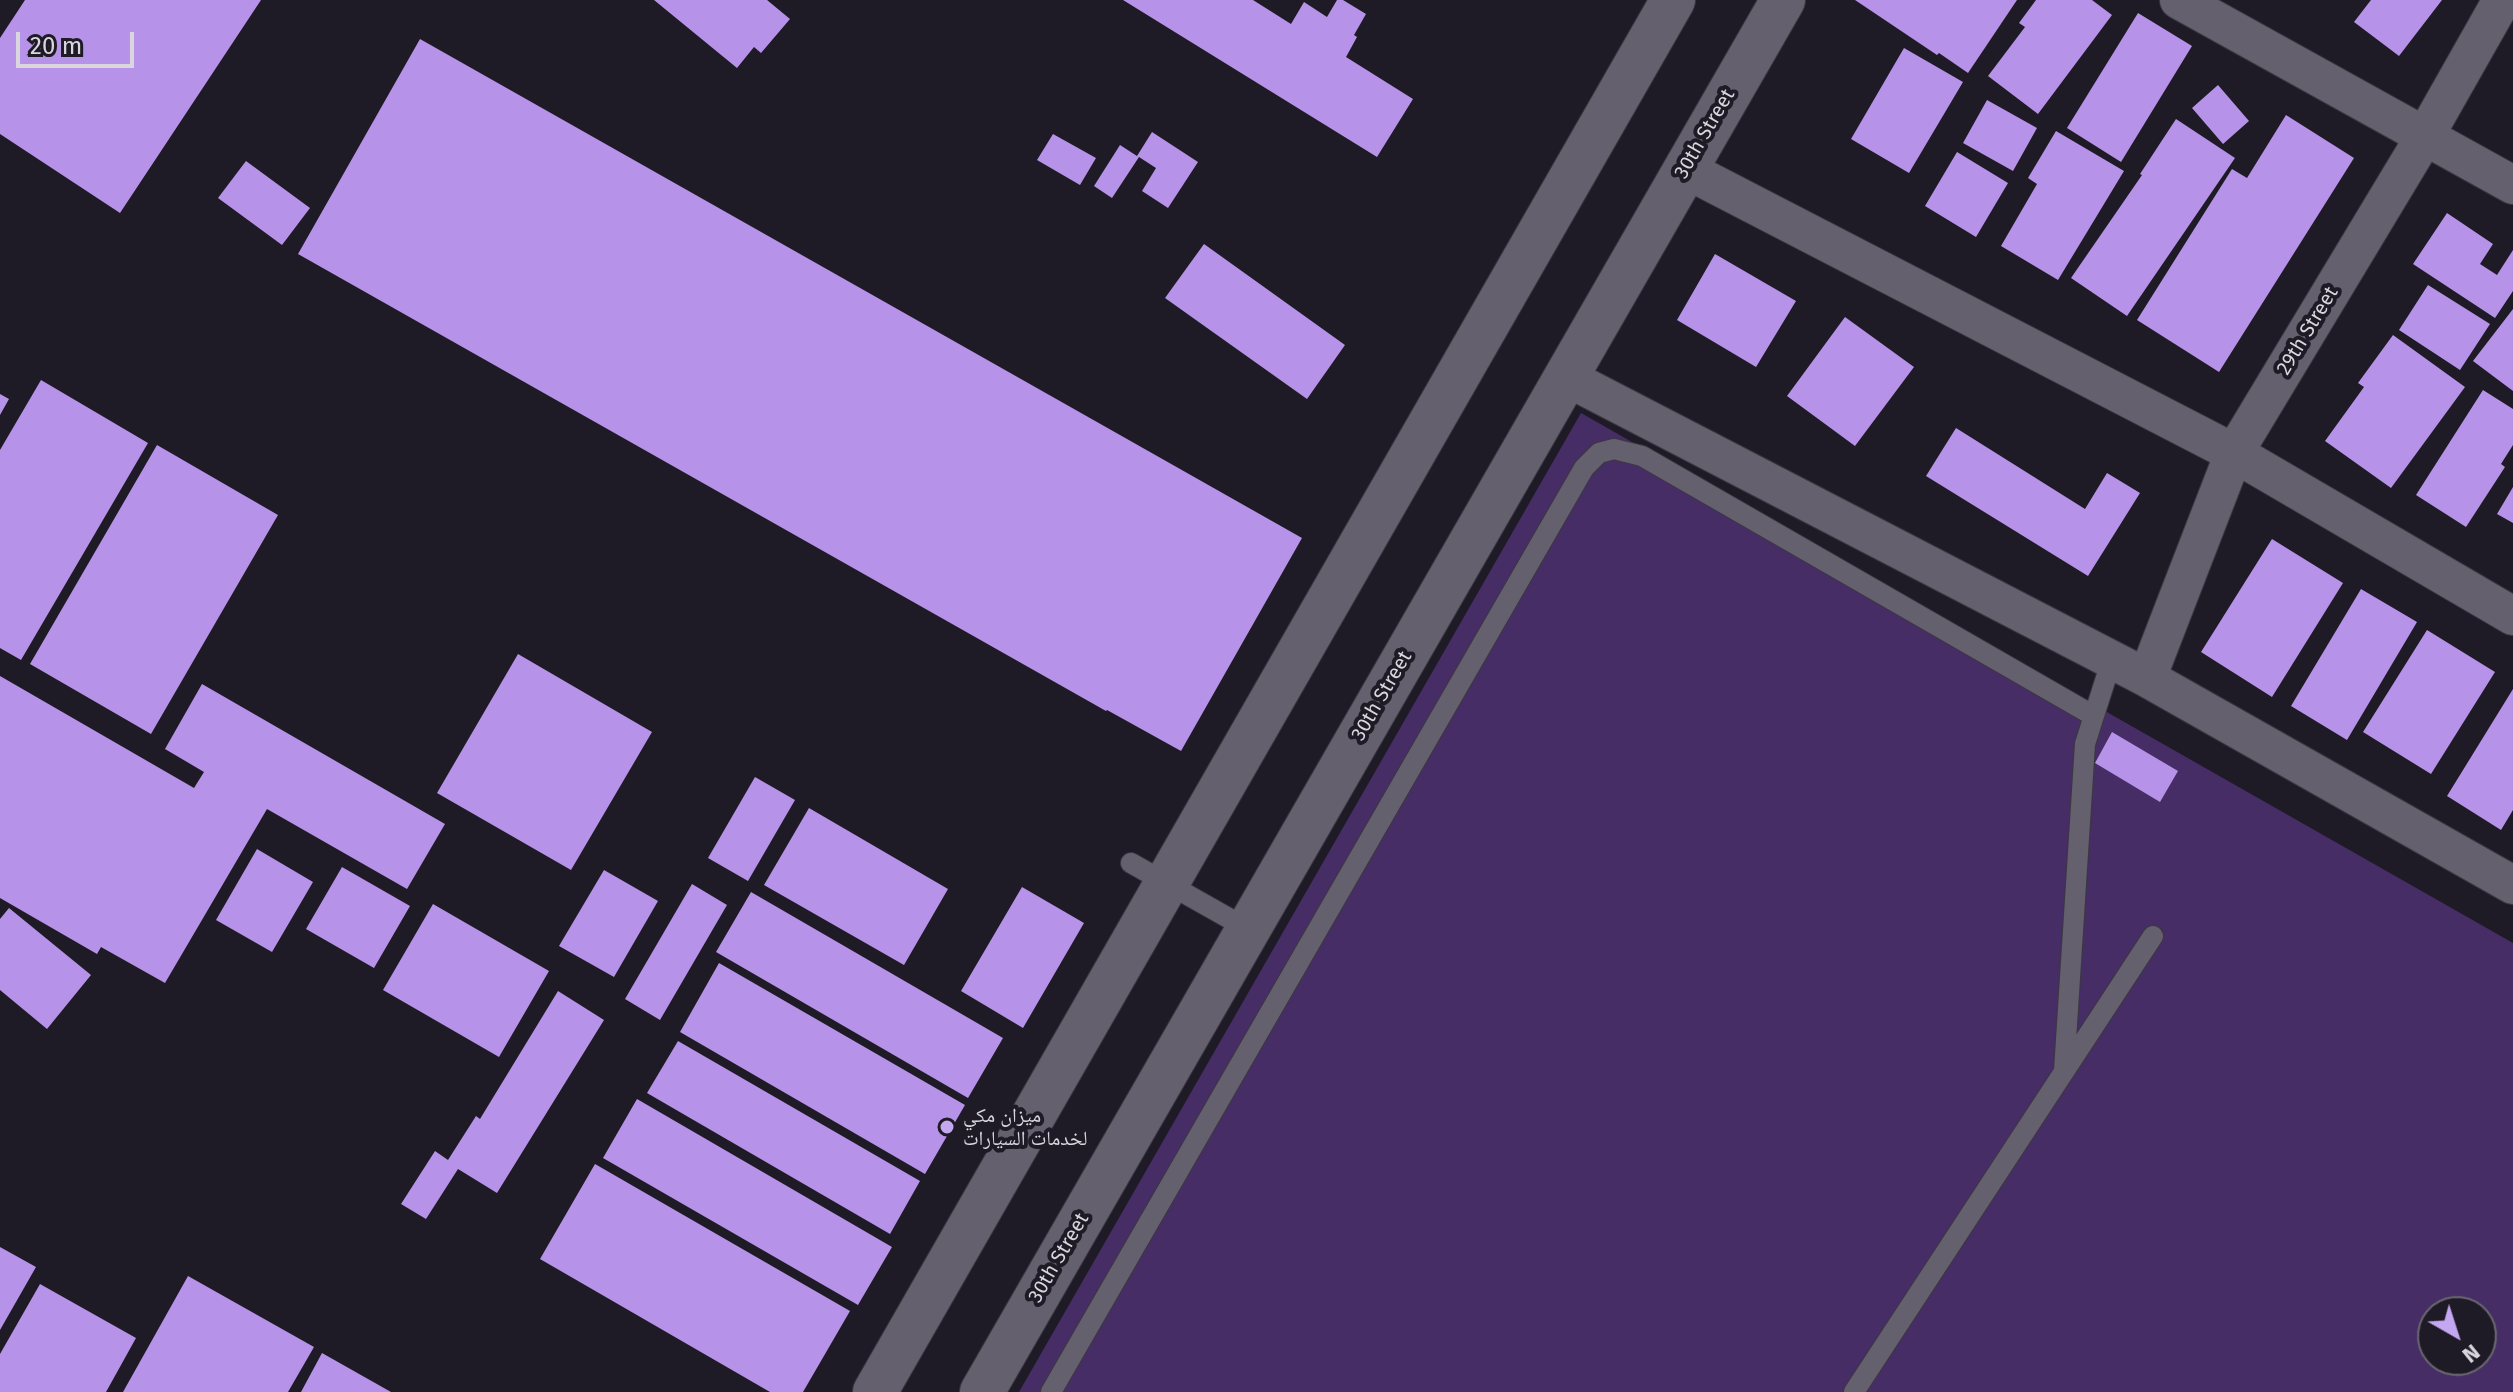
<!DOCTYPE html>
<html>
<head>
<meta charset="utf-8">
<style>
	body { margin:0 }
	#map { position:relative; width:2513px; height:1392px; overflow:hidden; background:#1f1b26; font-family:"Fira Sans",sans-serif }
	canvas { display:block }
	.north { position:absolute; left:2417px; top:1296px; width:80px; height:80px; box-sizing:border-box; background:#1f1b26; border:2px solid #696670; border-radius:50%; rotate:141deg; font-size:22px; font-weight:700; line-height:32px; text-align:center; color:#d9d6de }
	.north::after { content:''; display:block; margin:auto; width:28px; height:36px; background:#c4a7f1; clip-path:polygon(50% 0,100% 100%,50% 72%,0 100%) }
	.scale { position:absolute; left:16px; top:32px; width:118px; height:36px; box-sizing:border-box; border:4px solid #d9d6de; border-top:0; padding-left:10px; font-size:24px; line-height:28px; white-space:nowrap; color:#d9d6de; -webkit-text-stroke:6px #1f1b26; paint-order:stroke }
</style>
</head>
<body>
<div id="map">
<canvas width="2513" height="1392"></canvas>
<div class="north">N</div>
<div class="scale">20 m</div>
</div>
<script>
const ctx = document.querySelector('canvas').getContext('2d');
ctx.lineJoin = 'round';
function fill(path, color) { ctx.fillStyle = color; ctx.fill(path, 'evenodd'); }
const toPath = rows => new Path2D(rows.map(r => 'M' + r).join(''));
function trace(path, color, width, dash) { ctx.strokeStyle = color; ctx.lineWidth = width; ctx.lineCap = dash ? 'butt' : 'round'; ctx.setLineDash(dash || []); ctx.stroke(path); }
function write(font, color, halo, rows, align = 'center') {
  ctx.font = font + ' "Fira Sans","Noto Naskh Arabic",sans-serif'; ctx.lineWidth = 8; ctx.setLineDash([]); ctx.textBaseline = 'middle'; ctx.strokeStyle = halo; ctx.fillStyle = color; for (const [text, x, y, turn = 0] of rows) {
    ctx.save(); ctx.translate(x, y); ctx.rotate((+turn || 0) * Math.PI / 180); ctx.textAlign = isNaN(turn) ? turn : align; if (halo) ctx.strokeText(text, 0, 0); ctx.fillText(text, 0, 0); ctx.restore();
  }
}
fill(toPath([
	[1581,413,2513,943,2513,1392,1019,1392],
	[2433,1312,2481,1312,2481,1360,2433,1360]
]), '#462d65');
fill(toPath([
	[25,0,261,0,120,213,0,134,0,38],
	[654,0,767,0,790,19,761,53,754,47,737,68],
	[1123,0,1253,0,1291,24,1304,2,1327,17,1337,0,1343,0,1366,14,1354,35,1357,37,1346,57,1413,99,1377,157],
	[1855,0,2017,0,1968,73,1939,53,1937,55],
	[2036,0,2092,0,2112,15,2038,114,1988,76,2025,27,2019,23],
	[2371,0,2442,0,2399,56,2354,22],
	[2138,13,2192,46,2121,162,2067,128],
	[420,39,1302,538,1181,751,1107,710,1106,711,298,254],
	[1904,48,1963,82,1909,173,1851,139],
	[2218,85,2249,121,2223,144,2192,108],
	[1987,100,2037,128,2013,171,1963,143],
	[2286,115,2354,158,2219,372,2137,320,2232,169,2247,178],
	[2176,119,2235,158,2127,316,2071,278,2142,175,2140,174],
	[2056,131,2124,171,2058,280,2001,246,2037,184,2028,178],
	[1152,132,1198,162,1168,208,1142,191,1156,168,1139,157,1112,198,1094,186,1120,145,1137,156],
	[1053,134,1096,158,1080,185,1037,160],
	[1957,152,2008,183,1976,237,1925,206],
	[246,161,310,208,282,245,218,198],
	[2447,213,2493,244,2480,264,2497,275,2513,250,2513,291,2495,318,2413,264],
	[1204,244,1345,345,1307,399,1165,298],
	[1715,254,1796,301,1756,367,1677,320],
	[2428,285,2490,324,2460,370,2399,330],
	[2513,309,2513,391,2473,361],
	[1845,317,1914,367,1855,446,1787,396],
	[2393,335,2465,387,2391,488,2325,441,2364,387,2358,383],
	[41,380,148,443,21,660,0,648,0,450],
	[2483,390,2513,409,2513,445,2501,464,2505,467,2466,527,2416,495],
	[0,394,9,399,0,415],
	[1956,428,2085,509,2107,473,2140,493,2088,576,1926,476],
	[157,445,278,515,151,734,30,664],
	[2513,487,2513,523,2497,514],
	[2272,539,2343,583,2272,697,2201,652],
	[2361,589,2417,622,2347,740,2291,706],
	[2427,630,2495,672,2431,774,2363,732],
	[518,654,652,732,571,870,437,793],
	[0,676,194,788,204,772,165,749,202,684,445,824,407,889,267,809,165,983,101,947,97,954,0,898],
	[2513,689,2513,810,2501,830,2447,796],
	[2112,732,2178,771,2160,802,2095,763],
	[755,777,795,800,748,881,708,858],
	[809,808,948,889,904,965,764,885],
	[257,849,313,882,272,952,216,920],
	[342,867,410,906,374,968,306,929],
	[604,870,658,901,614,977,559,946],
	[692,884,727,905,660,1020,625,999],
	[1022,887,1084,923,1023,1028,961,991],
	[751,892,1003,1038,968,1098,716,952],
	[433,904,549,971,499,1057,383,990],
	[9,908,91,975,47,1029,0,990,0,919],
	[719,963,965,1105,925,1174,680,1032],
	[558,991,604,1020,497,1193,458,1169,426,1219,401,1204,435,1151,448,1160,476,1116,480,1119],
	[678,1041,920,1181,890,1234,647,1093],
	[637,1099,892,1247,858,1305,603,1158],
	[595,1164,850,1311,803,1392,770,1392,540,1259],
	[0,1247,36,1267,0,1330],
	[188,1276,314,1347,288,1392,123,1392],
	[40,1284,136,1338,106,1392,0,1392,0,1354],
	[322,1353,391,1392,301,1392]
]), '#b693e8');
const service = toPath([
	[1131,863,1248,929],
	[2064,1071,2085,744,2112,659],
	[1051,1392,1584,468,1599,453,1614,449,1642,456,2094,716],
	[1854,1392,2153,936]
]);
const minor = toPath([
	[2179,0,2513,185],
	[1685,169,2234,453,2513,616],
	[1566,377,2147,678,2513,885],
	[2147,678,2234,453,2425,136,2502,0]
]);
const tertiary = toPath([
	[875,1392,1673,0],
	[982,1392,1783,0]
]);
trace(service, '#3b3841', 22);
trace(minor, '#3b3841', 40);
trace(tertiary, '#3b3841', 46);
trace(service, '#65606d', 20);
trace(minor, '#65606d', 38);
trace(tertiary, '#65606d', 44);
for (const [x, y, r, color] of [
	[947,1127,8,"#c4a7f1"]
]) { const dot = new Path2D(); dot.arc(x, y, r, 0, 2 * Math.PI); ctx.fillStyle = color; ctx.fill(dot); trace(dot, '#1f1b26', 3); }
write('20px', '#d9d6de', '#1f1b26', [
	["30th Street",1705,134,-60],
	["29th Street",2308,331,-59],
	["30th Street",1382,696,-60],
	["30th Street",1059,1258,-60]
]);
write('20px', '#d9d6de', '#1f1b26', [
	["ميزان مكي",963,1116],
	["لخدمات السيارات",963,1139]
], 'left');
</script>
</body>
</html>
